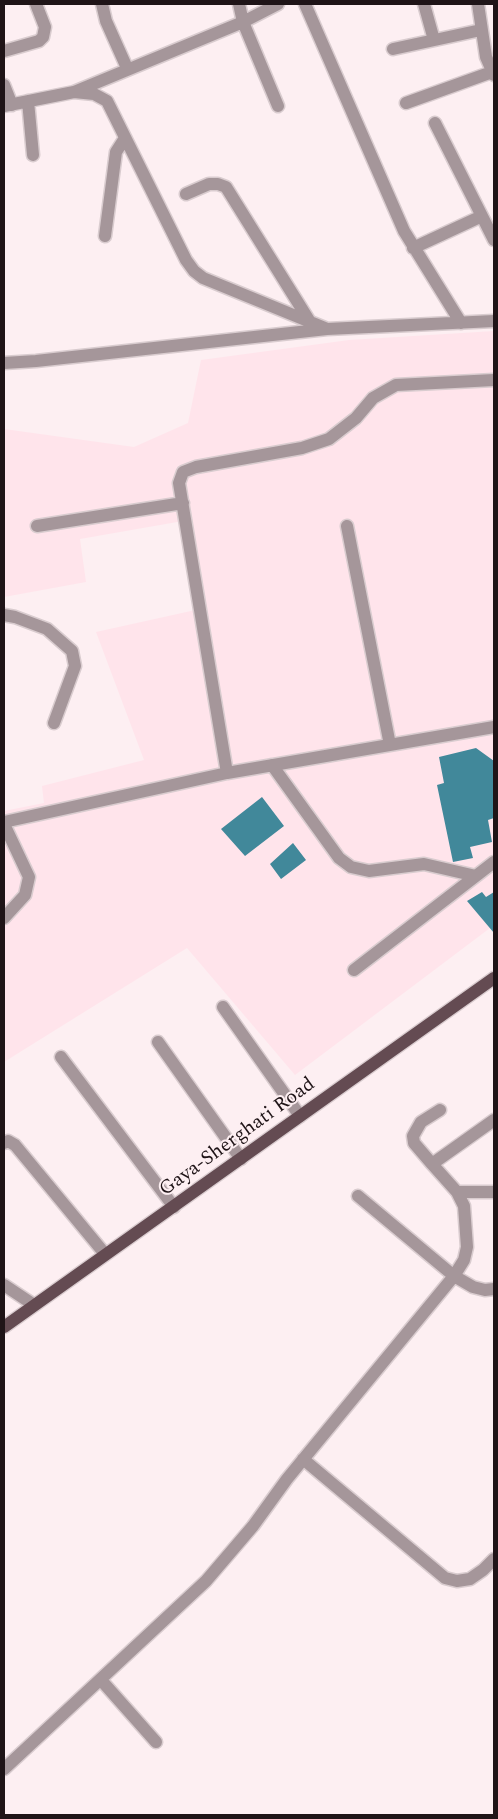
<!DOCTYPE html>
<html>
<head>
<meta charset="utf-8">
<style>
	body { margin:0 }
	#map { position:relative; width:498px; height:1819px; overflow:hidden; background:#fdeff2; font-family:Spectral,serif }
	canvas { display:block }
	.frame { position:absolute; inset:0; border:5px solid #1f1417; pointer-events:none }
</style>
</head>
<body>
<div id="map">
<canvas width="498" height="1819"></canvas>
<div class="frame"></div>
</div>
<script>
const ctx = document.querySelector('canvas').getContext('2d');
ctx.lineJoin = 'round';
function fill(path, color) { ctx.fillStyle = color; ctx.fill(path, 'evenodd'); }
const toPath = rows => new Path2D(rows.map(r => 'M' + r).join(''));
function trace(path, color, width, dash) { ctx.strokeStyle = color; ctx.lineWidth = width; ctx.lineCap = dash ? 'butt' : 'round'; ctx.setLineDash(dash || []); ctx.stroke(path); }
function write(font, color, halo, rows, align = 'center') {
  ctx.font = font + ' Spectral,serif'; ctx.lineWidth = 4; ctx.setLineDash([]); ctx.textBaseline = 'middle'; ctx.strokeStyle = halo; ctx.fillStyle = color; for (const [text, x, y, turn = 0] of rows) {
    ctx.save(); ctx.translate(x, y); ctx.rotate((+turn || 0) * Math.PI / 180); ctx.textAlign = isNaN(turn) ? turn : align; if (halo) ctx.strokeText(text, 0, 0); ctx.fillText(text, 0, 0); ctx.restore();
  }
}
fill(toPath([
	[494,331,494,925,295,1075,187,948,4,1062,4,811,44,803,42,786,144,760,96,632,200,609,183,521,80,539,86,582,4,597,4,429,134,447,188,423,201,360,349,340]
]), '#ffe4eb');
fill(toPath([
	[476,748,494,761,494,818,488,820,492,842,470,847,473,858,453,862,437,785,444,783,439,757],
	[262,797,284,826,245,856,221,829],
	[293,843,306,860,281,879,270,864],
	[482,892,486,897,494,892,494,933,467,901]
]), '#41889a');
const minor = toPath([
	[102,4,106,21,127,68],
	[239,4,243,22,278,106],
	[305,4,404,231,461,323],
	[424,4,434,40],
	[478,4,486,57,494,75],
	[393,49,481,30],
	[4,51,39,41,43,37,45,27,36,4],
	[4,85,12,105],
	[74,92,243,22,278,4],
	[28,101,33,155],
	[406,103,492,72],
	[4,106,74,92,94,94,107,101,186,260,194,271,203,278,325,328],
	[435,123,494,240],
	[186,194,209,184,218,184,226,187,310,322],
	[105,236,116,152,125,138],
	[413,248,482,216],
	[4,363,36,361,327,329,494,321],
	[37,526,183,503],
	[347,526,390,745],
	[4,615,15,617,47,629,72,651,75,666,54,723],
	[272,765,339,858,351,867,369,871,424,864,476,876],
	[227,773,179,483,183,472,196,467,302,448,329,439,356,418,373,398,396,385,494,380],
	[4,822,227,773,494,727],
	[4,824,29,877,25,895,4,918],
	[354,970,494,862],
	[223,1007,300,1116],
	[158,1042,241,1159],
	[61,1057,174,1207],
	[4,1143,8,1141,15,1145,105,1254],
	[432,1164,414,1143,413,1136,421,1122,440,1110],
	[457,1192,494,1192],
	[358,1196,454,1276,473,1287,485,1290,494,1289],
	[4,1285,34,1305],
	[303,1459,445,1578,457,1581,470,1579,483,1570,494,1559],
	[101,1680,156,1742],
	[4,1769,206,1581,253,1526,287,1479,454,1276,464,1260,467,1247,464,1206,457,1192,432,1164,494,1120]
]);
const major = toPath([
	[4,1327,494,978]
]);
trace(minor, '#d9cccf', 15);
trace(major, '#d9cccf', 15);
trace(minor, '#a5969a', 12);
trace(major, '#644b52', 12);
write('20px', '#1f1417', '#fdeff2', [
	["Gaya-Sherghati Road",238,1138,-36]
]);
</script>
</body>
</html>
